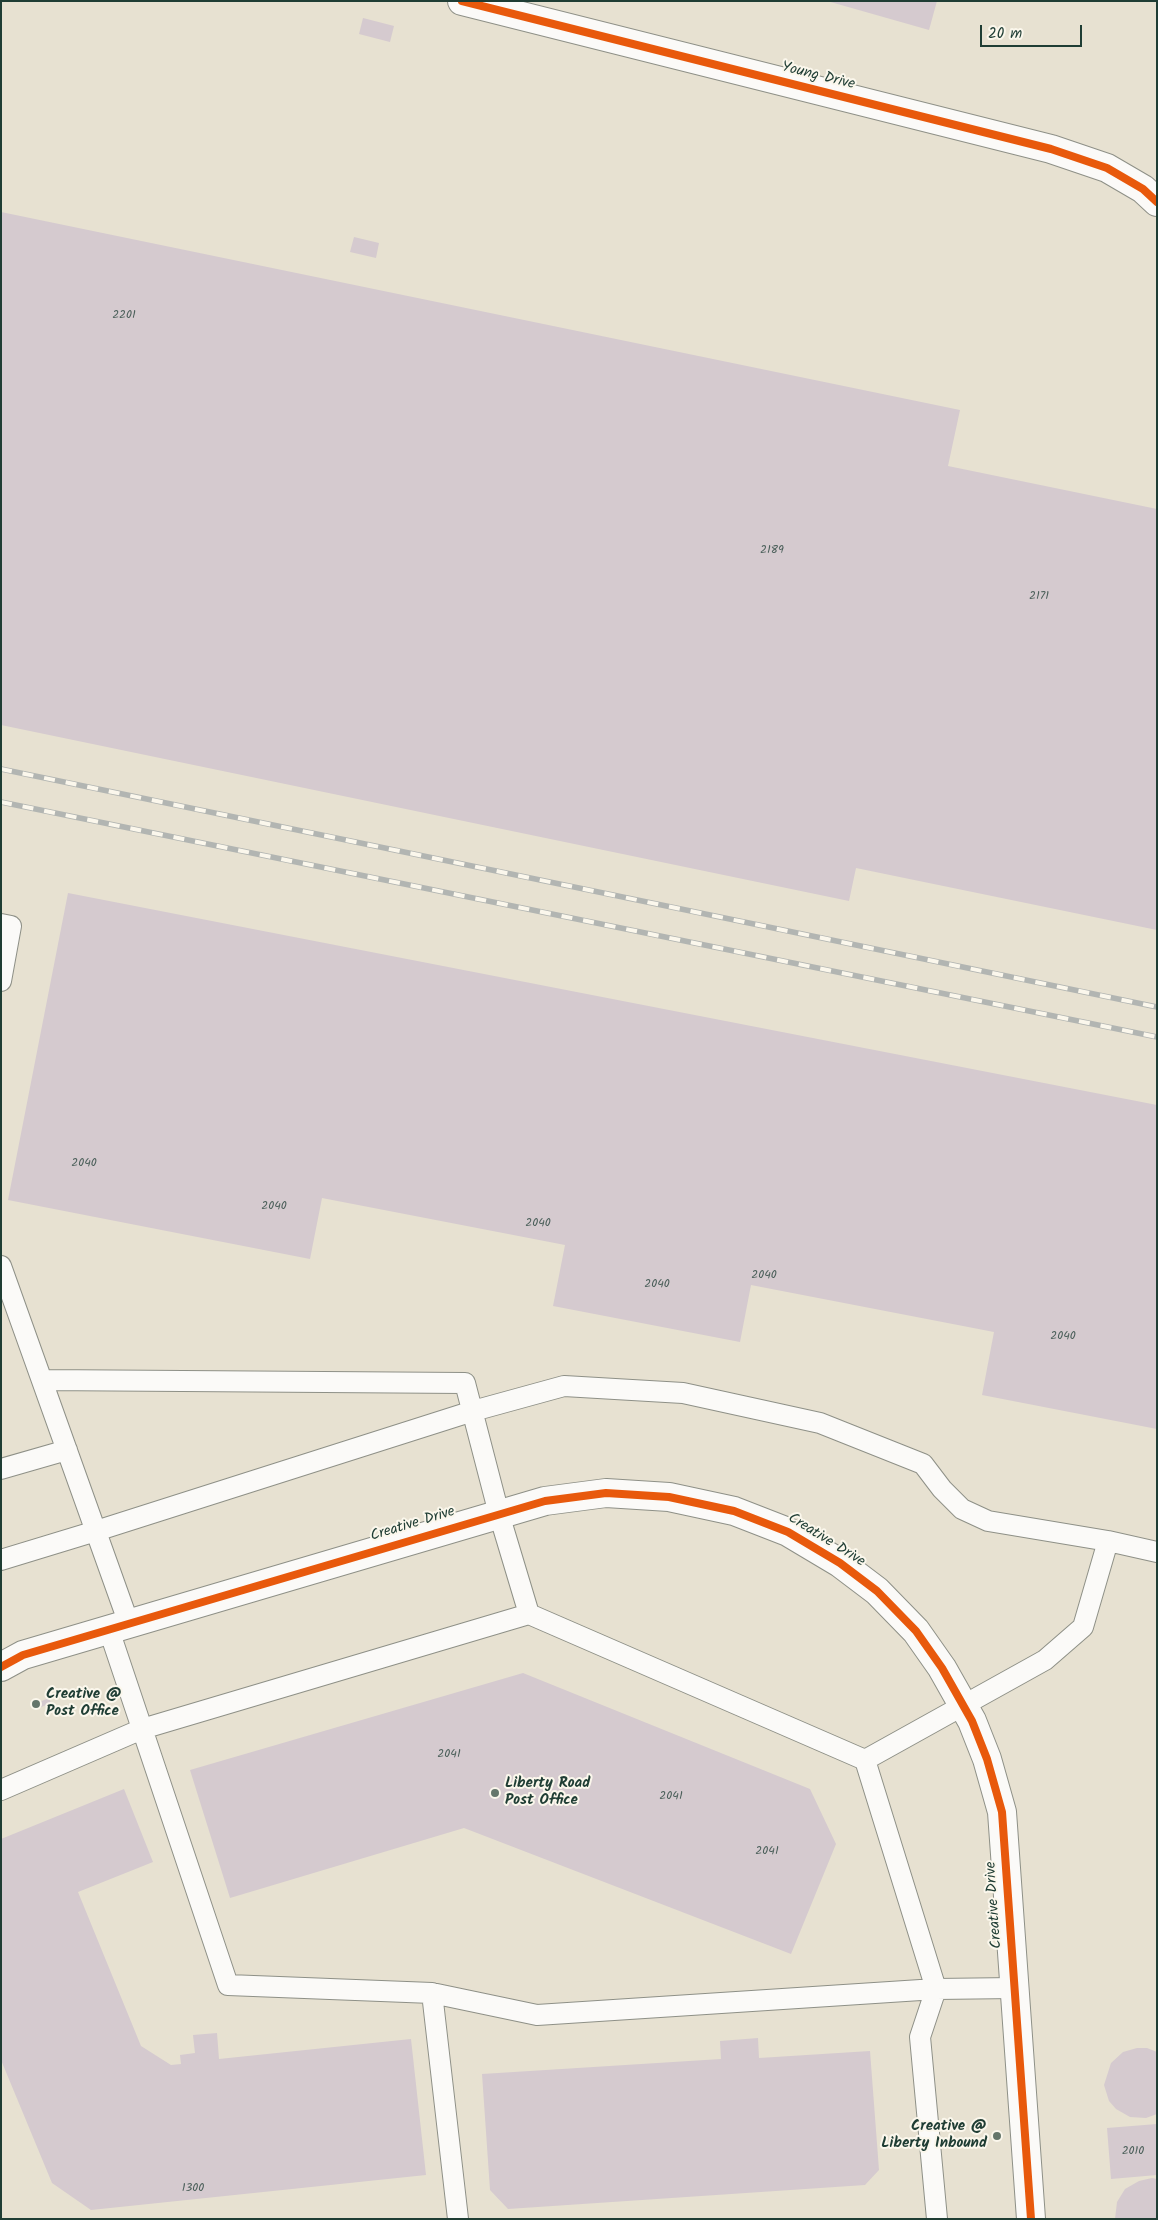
<!DOCTYPE html>
<html>
<head>
<meta charset="utf-8">
<style>
	body { margin:0 }
	#map { position:relative; width:1158px; height:2220px; overflow:hidden; background:#e7e1d1; font-family:Kalam,sans-serif }
	canvas { display:block }
	.frame { position:absolute; inset:0; border:2px solid #1f3d34; pointer-events:none }
	.scale { position:absolute; left:980px; top:25px; width:102px; height:22px; box-sizing:border-box; border:2px solid #1f3d34; border-top:0; padding-left:6px; font-size:15px; line-height:18px; white-space:nowrap; color:#1f3d34; -webkit-text-stroke:4px #fbf7ec; paint-order:stroke }
</style>
</head>
<body>
<div id="map">
<canvas width="1158" height="2220"></canvas>
<div class="frame"></div>
<div class="scale">20 m</div>
</div>
<script>
const ctx = document.querySelector('canvas').getContext('2d');
ctx.lineJoin = 'round';
function fill(path, color) { ctx.fillStyle = color; ctx.fill(path, 'evenodd'); }
const toPath = rows => new Path2D(rows.map(r => 'M' + r).join(''));
function trace(path, color, width, dash) { ctx.strokeStyle = color; ctx.lineWidth = width; ctx.lineCap = dash ? 'butt' : 'round'; ctx.setLineDash(dash || []); ctx.stroke(path); }
function write(font, color, halo, rows, align = 'center') {
  ctx.font = font + ' Kalam,sans-serif'; ctx.lineWidth = 4; ctx.setLineDash([]); ctx.textBaseline = 'middle'; ctx.strokeStyle = halo; ctx.fillStyle = color; for (const [text, x, y, turn = 0] of rows) {
    ctx.save(); ctx.translate(x, y); ctx.rotate((+turn || 0) * Math.PI / 180); ctx.textAlign = isNaN(turn) ? turn : align; if (halo) ctx.strokeText(text, 0, 0); ctx.fillText(text, 0, 0); ctx.restore();
  }
}
fill(toPath([
	[827,1,937,1,929,30],
	[363,18,394,26,390,42,359,34],
	[1,212,960,410,948,466,1157,509,1157,930,856,868,849,901,1,725],
	[354,237,379,243,376,258,350,252],
	[68,893,1157,1105,1157,1429,982,1395,994,1332,751,1285,740,1342,553,1306,565,1245,322,1198,310,1259,8,1200],
	[523,1673,810,1789,836,1844,791,1954,464,1828,230,1898,190,1770],
	[49,1698,51,1703,39,1708,37,1703],
	[124,1789,153,1862,78,1892,141,2046,171,2065,181,2064,180,2055,195,2053,193,2035,217,2033,219,2059,411,2039,426,2175,91,2210,52,2183,1,2060,1,1839],
	[758,2038,759,2058,870,2051,879,2170,865,2185,508,2209,490,2190,482,2074,721,2059,720,2041],
	[1137,2048,1147,2048,1157,2052,1157,2114,1146,2118,1130,2117,1116,2109,1109,2101,1104,2085,1111,2063,1123,2052],
	[1157,2124,1157,2175,1111,2179,1107,2128],
	[1152,2178,1157,2179,1157,2219,1115,2219,1117,2202,1125,2189,1139,2181]
]), '#d5cacf');
const service = toPath([
	[1,924,11,926,1,981],
	[1,1266,129,1624],
	[42,1380,465,1383,499,1514,529,1614],
	[1,1469,67,1450],
	[1108,1541,1157,1552],
	[1,1560,96,1531,473,1411,564,1386,683,1393,820,1423,923,1464,942,1489,962,1509,988,1521,1108,1541,1083,1627,1045,1660,865,1760],
	[109,1630,228,1985,432,1993,537,2015,936,1989,1014,1988],
	[1,1790,142,1729,529,1614,865,1760,936,1989,920,2037,937,2219],
	[432,1993,458,2219]
]);
const minor = toPath([
	[462,1,1051,149,1107,168,1143,189,1157,202],
	[1,1667,23,1655,545,1501,606,1493,669,1497,734,1511,788,1532,840,1563,877,1591,916,1631,942,1668,972,1721,987,1759,1002,1812,1031,2219]
]);
trace(service, '#8e9087', 22);
trace(minor, '#8e9087', 30);
trace(service, '#fbfaf8', 20);
trace(minor, '#fbfaf8', 28);
const rail = toPath([
	[1,769,1157,1007],
	[1,802,1157,1037]
]);
trace(rail, '#b2b5b2', 5.5);
trace(rail, '#fbf7ec', 4, [11]);
trace(toPath([
	[462,1,1051,149,1107,168,1143,189,1157,202],
	[1,1667,23,1655,545,1501,606,1493,669,1497,734,1511,788,1532,840,1563,877,1591,916,1631,942,1668,972,1721,987,1759,1002,1812,1031,2219]
]), '#e8590c', 8);
for (const [x, y, r, color] of [
	[36,1704,5,"#65766b"],
	[495,1793,5,"#65766b"],
	[997,2136,5,"#65766b"]
]) { const dot = new Path2D(); dot.arc(x, y, r, 0, 2 * Math.PI); ctx.fillStyle = color; ctx.fill(dot); trace(dot, '#fbf7ec', 2); }
write('12px', '#4c605b', null, [
	["2201",124,316],
	["2189",772,551],
	["2171",1039,597],
	["2040",84,1164],
	["2040",274,1207],
	["2040",538,1224],
	["2040",764,1276],
	["2040",657,1285],
	["2040",1063,1337],
	["2041",449,1755],
	["2041",671,1797],
	["2041",767,1852],
	["2010",1133,2152],
	["1300",193,2189]
]);
write('15px', '#1f3d34', '#fbf7ec', [
	["Young Drive",818,77,14],
	["Creative Drive",413,1525,-17],
	["Creative Drive",826,1541,32],
	["Creative Drive",995,1905,-94]
]);
write('bold 15px', '#1f3d34', '#fbf7ec', [
	["Creative @",46,1695],
	["Post Office",46,1712],
	["Liberty Road",505,1784],
	["Post Office",505,1801],
	["Creative @",987,2127,"right"],
	["Liberty Inbound",987,2144,"right"]
], 'left');
</script>
</body>
</html>
